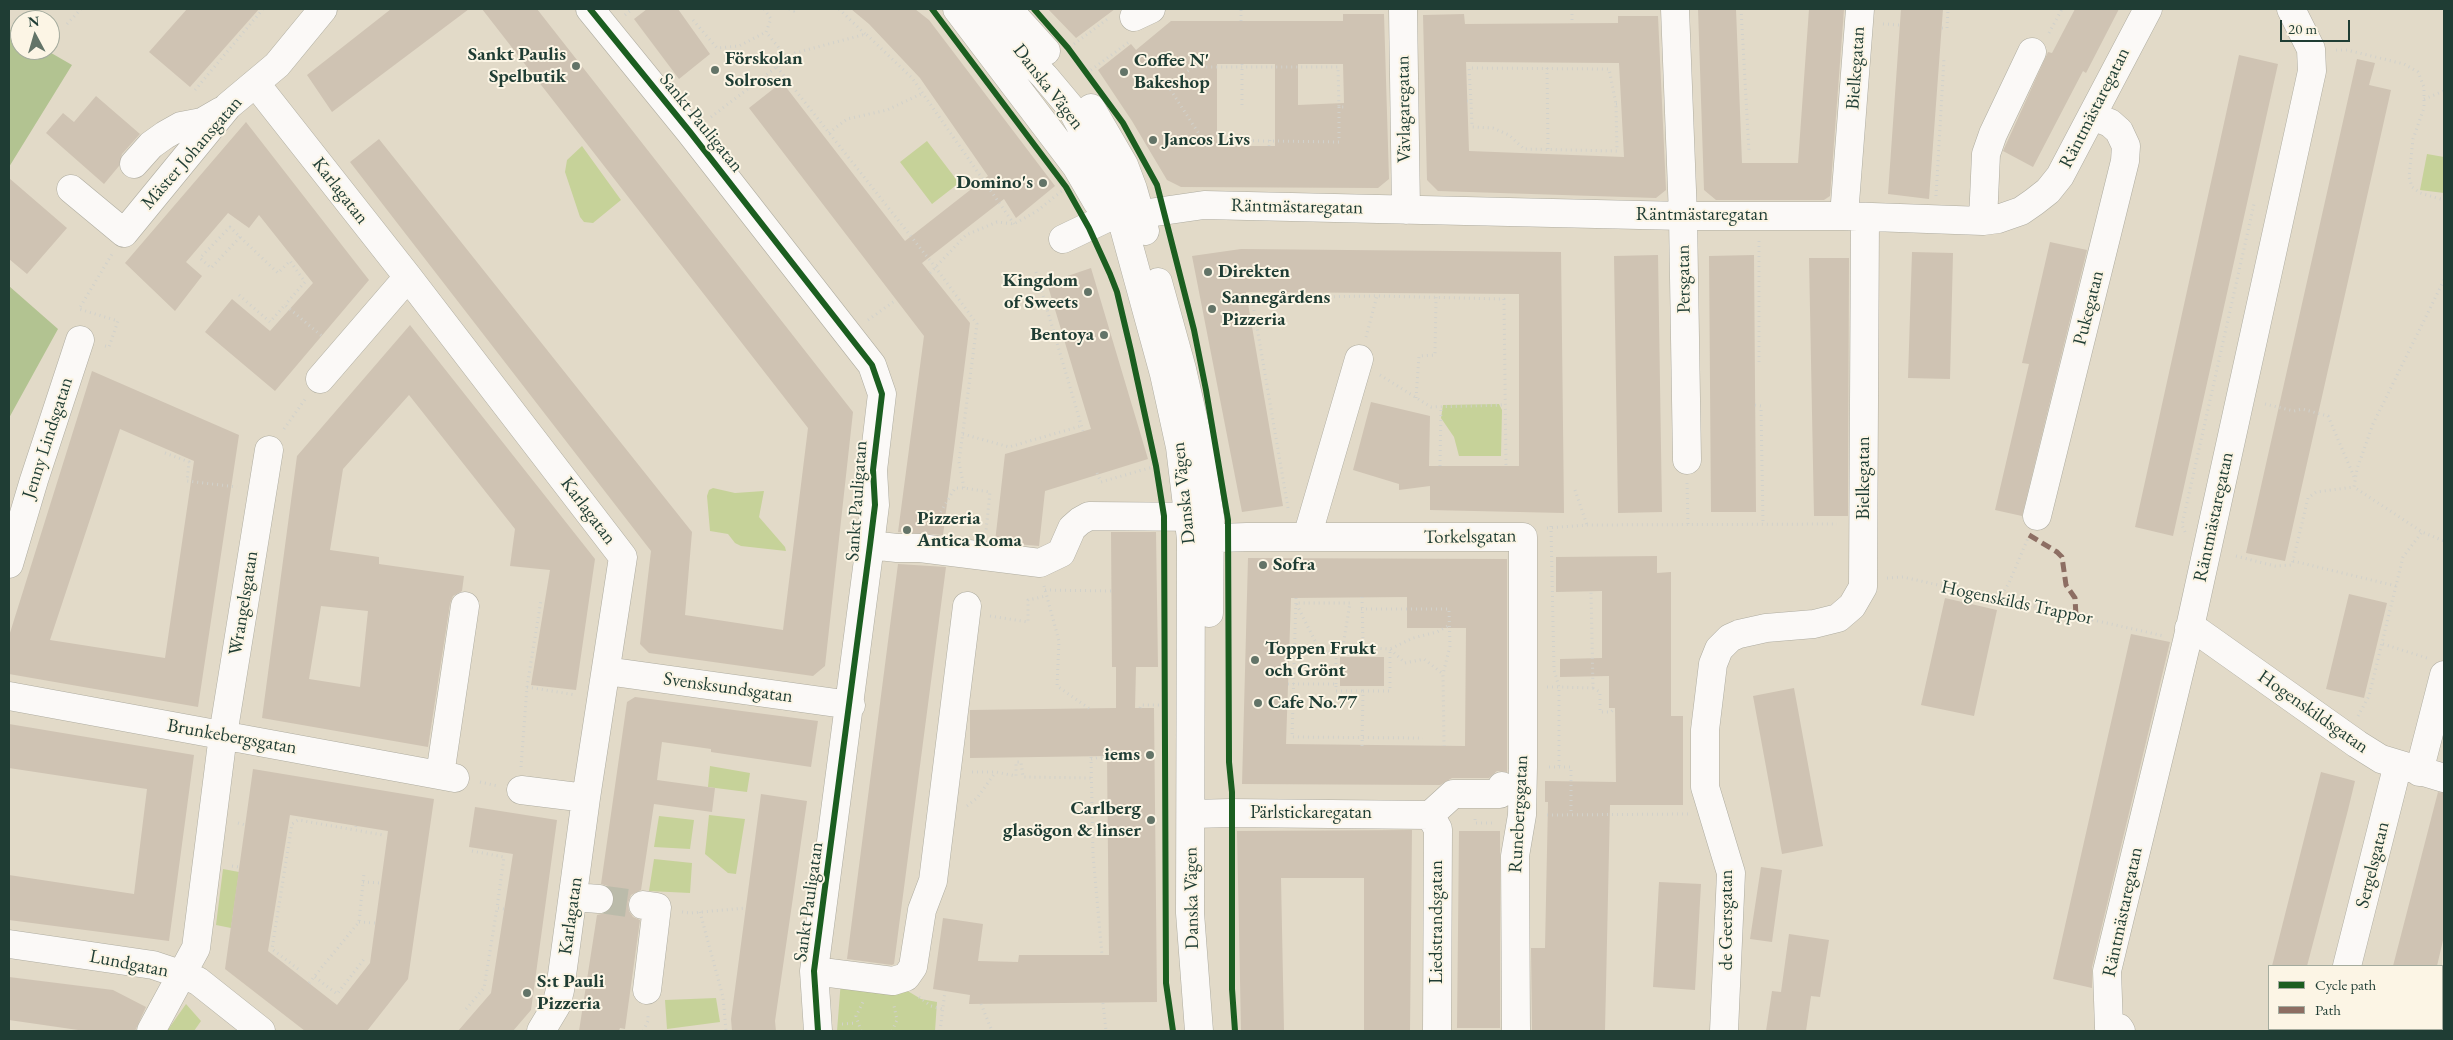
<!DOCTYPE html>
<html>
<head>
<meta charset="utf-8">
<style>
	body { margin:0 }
	#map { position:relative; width:2453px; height:1040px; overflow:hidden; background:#e2dac8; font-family:"EB Garamond",serif }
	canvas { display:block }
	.frame { position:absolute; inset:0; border:10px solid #1f3d34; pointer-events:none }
	.legend { position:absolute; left:2268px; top:965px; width:175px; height:65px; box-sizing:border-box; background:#fcf5e5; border:1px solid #a4ab9e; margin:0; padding:6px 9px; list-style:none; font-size:15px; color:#1f3d34 }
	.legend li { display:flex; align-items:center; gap:10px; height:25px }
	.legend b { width:25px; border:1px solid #a4ab9e }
	.north { position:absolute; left:10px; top:10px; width:50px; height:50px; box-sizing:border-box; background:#fcf5e5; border:1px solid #a4ab9e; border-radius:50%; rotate:354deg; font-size:14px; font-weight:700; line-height:20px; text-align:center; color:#1f3d34 }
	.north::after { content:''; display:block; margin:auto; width:18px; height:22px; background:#637468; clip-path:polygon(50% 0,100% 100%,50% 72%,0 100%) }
	.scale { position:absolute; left:2280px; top:20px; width:70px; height:22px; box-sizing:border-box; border:2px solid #1f3d34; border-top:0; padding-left:6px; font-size:15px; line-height:18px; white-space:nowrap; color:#1f3d34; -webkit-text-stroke:4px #fcf5e5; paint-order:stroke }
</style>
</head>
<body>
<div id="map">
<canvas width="2453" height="1040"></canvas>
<div class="frame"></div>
<ul class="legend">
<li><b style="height:6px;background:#1b5e20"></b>Cycle path</li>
<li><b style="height:6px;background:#8d6e63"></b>Path</li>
</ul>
<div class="north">N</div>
<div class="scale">20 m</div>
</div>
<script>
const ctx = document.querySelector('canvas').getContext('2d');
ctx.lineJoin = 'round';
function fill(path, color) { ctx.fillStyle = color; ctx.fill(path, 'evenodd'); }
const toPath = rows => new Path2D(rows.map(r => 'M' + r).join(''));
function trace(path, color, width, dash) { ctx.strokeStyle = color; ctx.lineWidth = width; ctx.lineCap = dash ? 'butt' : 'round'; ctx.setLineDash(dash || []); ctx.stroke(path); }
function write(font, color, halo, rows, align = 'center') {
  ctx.font = font + ' "EB Garamond",serif'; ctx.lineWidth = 4; ctx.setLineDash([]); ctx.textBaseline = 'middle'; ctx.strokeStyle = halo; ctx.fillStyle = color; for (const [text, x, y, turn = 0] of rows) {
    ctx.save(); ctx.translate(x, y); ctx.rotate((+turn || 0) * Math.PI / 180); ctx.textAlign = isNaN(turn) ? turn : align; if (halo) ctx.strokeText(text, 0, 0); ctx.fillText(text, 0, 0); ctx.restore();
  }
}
fill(toPath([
	[927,141,959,183,932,204,900,162],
	[582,146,621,200,593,223,584,222,580,217,565,172,567,160],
	[2427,154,2444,157,2444,193,2420,190],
	[1499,404,1502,410,1501,456,1459,456,1454,437,1441,418,1443,405],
	[713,488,735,493,764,491,759,517,785,547,786,551,741,546,735,543,728,534,710,531,707,496,709,490],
	[710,766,750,773,747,792,708,787],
	[709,815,745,819,736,874,728,873,705,854],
	[659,816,694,820,690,849,654,847],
	[654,859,692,863,690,893,649,891],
	[223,869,239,872,231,928,216,925],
	[841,980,901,987,921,999,937,1002,935,1031,837,1031],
	[716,998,720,1022,667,1029,665,1000],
	[186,1004,201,1021,194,1031,167,1031]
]), '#c6d299');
fill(toPath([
	[9,29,20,35,20,50,46,50,72,65,9,167],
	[9,286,58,329,9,418]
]), '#b2c391');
fill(toPath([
	[187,9,259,9,190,87,149,52],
	[391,9,469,9,332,112,307,75],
	[482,9,537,9,853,412,825,666,813,676,649,653,640,644,651,551,350,162,379,139,692,532,685,615,783,630,808,428],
	[647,9,678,9,710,54,679,79,634,19],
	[851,9,915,9,929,20,1055,186,1016,218,1004,199,922,263,970,323,943,535,898,532,924,336,749,108,782,82,905,241,988,176,920,78,869,24],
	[1048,9,1115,9,1076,38],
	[1698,9,1736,9,1742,163,1798,163,1809,9,1844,9,1830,196,1824,200,1716,200,1704,190],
	[1901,9,1943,9,1929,199,1888,194],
	[2075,9,2119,9,2086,73,2083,71,2033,167,2003,151,2048,52,2052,53],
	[1343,14,1384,14,1389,179,1378,188,1181,187,1167,180,1132,121,1098,70,1131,44,1136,50,1171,21,1343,21],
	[1217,64,1275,64,1275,146,1217,146],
	[1298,64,1343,64,1344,103,1298,105],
	[1464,14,1465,24,1618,23,1618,16,1658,16,1666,190,1656,198,1438,191,1427,180,1423,15],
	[1466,62,1619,63,1624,157,1469,151],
	[2239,55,2278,64,2173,536,2135,527],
	[2357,59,2375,63,2369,85,2391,90,2285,561,2246,553],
	[96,96,140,134,122,154,119,166,104,184,46,133,63,113,74,122],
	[246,122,369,280,275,391,205,332,232,299,270,331,313,283,259,215,249,228,228,213,186,262,202,276,175,311,125,263],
	[9,178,67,228,27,274,9,259],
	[2050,242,2087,250,2022,516,1995,510,2029,364,2022,363],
	[1241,249,1561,252,1564,513,1430,510,1430,486,1399,490,1399,484,1353,470,1371,402,1430,416,1429,466,1519,466,1519,294,1246,292,1283,506,1242,512,1192,256],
	[1912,252,1953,253,1950,379,1908,378],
	[1658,255,1662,512,1618,513,1614,256],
	[1754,255,1756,512,1711,512,1709,256],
	[1809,258,1849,258,1848,516,1814,516],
	[1091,268,1148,459,1045,491,1039,546,995,542,1005,454,1091,429,1047,283],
	[410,325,595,559,576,690,531,685,550,570,510,566,515,529,409,395,343,469,330,550,379,557,379,564,464,576,462,591,453,596,450,604,428,747,262,718,297,456],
	[321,606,368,611,360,687,309,679],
	[92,371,239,435,198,707,9,674,9,636],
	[120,429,194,461,165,658,50,640],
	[1111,532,1156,532,1158,667,1136,667,1135,708,1154,708,1157,1002,969,1004,970,995,933,989,943,918,983,924,978,961,1018,962,1019,955,1109,955,1107,756,970,758,970,710,1116,708,1116,667,1112,667],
	[1657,556,1657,573,1671,572,1671,716,1683,716,1683,805,1610,805,1605,1031,1532,1031,1531,948,1545,948,1548,802,1545,802,1545,781,1616,782,1615,708,1609,708,1609,676,1560,677,1560,659,1602,658,1602,591,1556,592,1556,557],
	[1248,558,1507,559,1507,772,1497,771,1489,778,1452,778,1440,785,1242,784],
	[1407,597,1407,628,1466,628,1465,746,1286,744,1291,598],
	[898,564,946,567,894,964,892,965,847,959],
	[2349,594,2387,603,2364,698,2326,689],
	[1945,598,1997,610,1974,716,1921,705],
	[2131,634,2170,642,2092,967,2092,988,2053,979],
	[1340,657,1384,657,1384,686,1340,686],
	[1794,688,1823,846,1782,854,1753,696],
	[635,697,818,721,811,767,711,752,711,749,662,742,657,780,715,788,712,812,654,804,641,890,631,895,628,903,629,911,633,917,640,920,625,1029,620,1028,619,1031,579,1031,597,915,606,913,612,908,614,901,613,892,608,886,601,884,627,702],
	[9,724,194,755,169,941,9,920,9,875,134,894,147,789,9,768],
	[253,769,434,799,408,979,367,1031,305,1031,225,969],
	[290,815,388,831,370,963,337,1005,268,951],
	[2321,772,2355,781,2348,810,2307,966,2272,966],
	[2438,792,2444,793,2444,936,2437,966,2393,966],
	[761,794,807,801,775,1021,776,1031,732,1031,731,1019],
	[475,807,557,820,531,1010,513,1031,458,1031,491,993,513,854,469,847],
	[1412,830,1410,1031,1364,1031,1364,878,1281,878,1284,1030,1241,1030,1237,831],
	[1459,831,1500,831,1500,1028,1457,1028],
	[1761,867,1782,870,1772,942,1750,939],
	[1659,882,1701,884,1695,990,1653,987],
	[1789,934,1829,940,1820,997,1811,996,1806,1031,1766,1031,1772,991,1781,992],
	[9,977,113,990,146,1007,135,1031,85,1031,9,1020]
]), '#cfc3b3');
trace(toPath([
	[599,899,643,905]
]), '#bba', 28, [28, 14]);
const minor = toPath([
	[590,9,690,132,872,365,882,394,873,470,875,505,870,545,814,971,818,1031],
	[957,9,1076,166,1097,202,1111,216],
	[981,9,1045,77,1071,108,1106,173,1121,217,1164,374,1180,447,1191,539,1190,913,1199,1031],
	[1008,9,1046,51],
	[1403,9,1406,210],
	[1675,9,1683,216,1687,460],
	[1134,17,1151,9],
	[256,84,408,277,623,557,586,798,560,990,556,1006,541,1031],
	[1091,108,1124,165,1133,189,1145,231],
	[134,164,151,145,165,135,181,126,202,122,221,111],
	[71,189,124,233,228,106,277,65,323,9],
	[1844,216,1860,9],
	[1983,221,1986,154,1993,134,2032,52],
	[1063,239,1111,216,1121,217,1204,205,1683,216,1844,216,1983,221,1998,219,2021,211,2034,202,2048,191,2060,176,2148,9],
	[1158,282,1182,369,1199,444,1210,517,1209,613],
	[320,379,408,277],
	[2037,516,2125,161,2126,146,2119,131,2110,123,2092,116],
	[1307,537,1359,359],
	[1192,539,1247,537,1523,537,1523,767,1522,815,1515,856,1516,1031],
	[870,545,897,548,920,548,1040,563,1061,553,1072,528,1080,521,1089,516,1207,517],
	[9,564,34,480,80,340],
	[2189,628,2199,632,2357,744,2381,759,2444,778],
	[606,671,851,705],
	[9,696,455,778],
	[2419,772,2444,675],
	[440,775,465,606],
	[521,790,586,798],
	[1192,814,1231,813,1430,815],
	[1430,815,1438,829,1437,1031],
	[1430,815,1453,794,1500,794,1502,786],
	[574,897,599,899],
	[643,905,657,907,647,990],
	[9,944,153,965,183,975,198,981,261,1031],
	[2347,966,2398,764],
	[814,971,893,981,906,977,913,967,922,910,933,881,967,606],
	[151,1031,196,948,223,735,269,450],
	[1724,1031,1731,873,1705,787,1705,730,1713,664,1719,649,1730,638,1739,634,1766,628,1814,624,1838,618,1852,606,1863,587,1865,217],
	[2121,1031,2119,1028,2109,1028,2107,971,2187,641,2312,71,2311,49,2291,9],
	[2330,1031,2331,1029]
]);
trace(minor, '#aeaca0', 29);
trace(toPath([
	[764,9,771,19,766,32,788,59],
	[789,9,794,11,798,9],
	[839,9,865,34],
	[1572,9,1572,23],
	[1741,9,1749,152],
	[625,15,632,9],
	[693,20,717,48,739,46,766,32],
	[1241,21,1241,9],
	[67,24,81,9],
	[1883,24,1900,25],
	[1942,28,1947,28,1948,9],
	[2049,33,2062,9],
	[1070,47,1109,18],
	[2336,50,2347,50,2404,64,2418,72,2424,87,2424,108,2413,139,2409,177,2412,187,2420,193,2444,200],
	[1242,64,1242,108],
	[777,67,936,268,977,324,959,462,964,488],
	[1547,68,1548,149],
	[1087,73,1129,42],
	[195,90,263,9],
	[2424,99,2444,91],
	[1467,101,1471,101,1469,68,1609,69,1616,104,1617,151,1524,149,1509,135,1493,128,1472,127,1471,101],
	[1616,104,1621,104],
	[1339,107,1339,142,1203,140,1168,86,1193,67,1338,67,1339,107,1344,107],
	[711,117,795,53,866,34,912,78,1014,224],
	[829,133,847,119,887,110,923,93],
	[1269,146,1270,140],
	[1936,196,1944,59],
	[240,237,211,268,200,258,230,227,240,237,278,273,290,261,305,282,285,305],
	[1759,241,1759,365],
	[1036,272,1083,431],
	[930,273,966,235,997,222,1014,224,1037,211,1063,190],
	[2444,280,2373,424,2357,469,2354,487,2422,532,2444,541],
	[239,295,270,322,285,305,323,337],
	[868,320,896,300],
	[1366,337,1377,296],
	[105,346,109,347,118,321,79,309,112,254],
	[1380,375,1431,407,1505,405],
	[1416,398,1419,356,1435,355,1436,297],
	[2265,404,2294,411,2302,409,2328,416,2355,479],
	[1755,405,1761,406,1763,524],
	[284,429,306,398],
	[963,434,1009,447,1081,426],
	[165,453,189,462,187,481,237,487],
	[1440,466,1441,407],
	[1097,473,1101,482,1156,466],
	[1687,483,1688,526],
	[1575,490,1587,525],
	[1288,508,1252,298,1377,296,1504,299,1506,466],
	[933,525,955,488,964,488,990,492,986,531],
	[1551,526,1554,670,1559,687,1593,688,1591,591],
	[1547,528,1587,525,1837,524],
	[2185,532,2182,525,2254,204],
	[2236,556,2275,566,2292,565,2308,498,2316,492,2354,487],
	[2293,561,2396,586],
	[1887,578,1903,577,2164,636],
	[1044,586,1059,641,1057,686,1090,709],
	[1045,590,1111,591],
	[1362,597,1363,643,1371,648,1390,649,1405,663,1424,659,1443,674,1444,746],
	[1296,598,1292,737,1423,738],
	[1999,599,2009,583,2028,538],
	[1361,609,1449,609,1450,646,1443,674],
	[990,616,1028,622,1028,600,1046,596],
	[2383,644,2427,658],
	[1342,652,1350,603,1296,603,1319,649,1322,652,1358,652,1368,646],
	[1288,684,1336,684,1336,691,1363,691],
	[1336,684,1336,652],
	[527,687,576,695],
	[1547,687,1559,687,1559,767],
	[1593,688,1600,692,1600,712,1611,712,1615,708],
	[1140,708,1141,705,1166,705],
	[2358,716,2369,696,2403,557,2422,532],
	[1362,746,1363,691,1390,691,1390,649,1413,638,1437,632,1450,625],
	[1091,757,1093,855,1102,955],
	[1091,759,1107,756],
	[521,767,527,687,541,600],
	[1549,767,1571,767,1571,815],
	[972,772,996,772,1016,776,1016,762,1021,762,1023,777,1092,778],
	[480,782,498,786],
	[967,806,977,798,995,773],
	[1547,815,1688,814],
	[1475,819,1475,823,1495,823],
	[238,823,245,825],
	[356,826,355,830,383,835],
	[472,851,504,857,497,908,504,909],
	[232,866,239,867],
	[363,882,381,883],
	[682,912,691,913,746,908],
	[700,912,723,997,726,1031],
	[359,922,375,923],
	[298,969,272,949,292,824,298,820,355,830],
	[315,977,337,994,365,958],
	[309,983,359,922,364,873],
	[919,997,931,1006,942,1009],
	[1103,1003,1106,1031],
	[981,1004,992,1031],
	[466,1009,484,988,497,908],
	[842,1024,856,1023],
	[643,1031,648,1021,648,1015],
	[861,1031,856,1016,863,1002],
	[892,1031,897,1020,894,1006],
	[940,1031,945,991]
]), '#d1d1cb', 3, [1, 4]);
trace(minor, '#fbf9f7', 28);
trace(toPath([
	[2029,535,2057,552,2062,557,2066,585,2075,598,2076,616]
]), '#8d6e63', 5, [10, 5]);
trace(toPath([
	[590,9,690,132,872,365,882,394,873,470,875,505,870,545,814,971,818,1031],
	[932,9,1066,187,1089,228,1110,274,1117,292,1131,351,1156,466,1164,516,1166,983,1173,1031],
	[1034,9,1068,48,1123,123,1157,185,1194,330,1206,390,1228,520,1229,762,1232,792,1232,989,1235,1031]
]), '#1b5e20', 6);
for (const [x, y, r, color] of [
	[576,66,5,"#637468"],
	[715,70,5,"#637468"],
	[1124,72,5,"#637468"],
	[1153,140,5,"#637468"],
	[1043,183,5,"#637468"],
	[1208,272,5,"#637468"],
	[1088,292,5,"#637468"],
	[1212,309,5,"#637468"],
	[1104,335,5,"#637468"],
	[907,530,5,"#637468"],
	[1263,565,5,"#637468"],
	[1255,660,5,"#637468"],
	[1258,703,5,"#637468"],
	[1150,755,5,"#637468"],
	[1151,820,5,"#637468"],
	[527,993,5,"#637468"]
]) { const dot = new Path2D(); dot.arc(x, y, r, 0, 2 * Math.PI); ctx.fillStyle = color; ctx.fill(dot); trace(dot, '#fcf5e5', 2); }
write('bold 19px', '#1f3d34', '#fcf5e5', [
	["Sankt Paulis",566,55,"right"],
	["Spelbutik",566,77,"right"],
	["Förskolan",725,59],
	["Solrosen",725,81],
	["Coffee N'",1134,61],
	["Bakeshop",1134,83],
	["Jancos Livs",1163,140],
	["Domino's",1033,183,"right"],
	["Direkten",1218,272],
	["Kingdom",1078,281,"right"],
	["of Sweets",1078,303,"right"],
	["Sannegårdens",1222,298],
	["Pizzeria",1222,320],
	["Bentoya",1094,335,"right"],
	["Pizzeria",917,519],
	["Antica Roma",917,541],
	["Sofra",1273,565],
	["Toppen Frukt",1265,649],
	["och Grönt",1265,671],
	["Cafe No.77",1268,703],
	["iems",1140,755,"right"],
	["Carlberg",1141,809,"right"],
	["glasögon & linser",1141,831,"right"],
	["S:t Pauli",537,982],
	["Pizzeria",537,1004]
], 'left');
write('19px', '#1f3d34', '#fcf5e5', [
	["Bielkegatan",1856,68,-86],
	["Danska Vägen",1048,87,52],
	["Räntmästaregatan",2095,108,-63],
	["Vävlagaregatan",1404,109,-91],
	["Sankt Pauligatan",701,123,51],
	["Mäster Johansgatan",192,153,-49],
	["Karlagatan",340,191,52],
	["Räntmästaregatan",1297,207,1],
	["Räntmästaregatan",1702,215],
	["Persgatan",1684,279,-91],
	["Pukegatan",2089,308,-76],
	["Jenny Lindsgatan",48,438,-72],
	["Bielkegatan",1864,478,-90],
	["Danska Vägen",1184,493,-96],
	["Sankt Pauligatan",857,501,-86],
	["Karlagatan",588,511,53],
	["Räntmästaregatan",2214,517,-78],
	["Torkelsgatan",1470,537,-1],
	["Wrangelsgatan",244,603,-81],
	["Hogenskilds Trappor",2017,603,12],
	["Svensksundsgatan",728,688,8],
	["Hogenskildsgatan",2313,712,35],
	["Brunkebergsgatan",232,737,10],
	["Pärlstickaregatan",1311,813],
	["Runebergsgatan",1519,814,-87],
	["Sergelsgatan",2373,865,-76],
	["Danska Vägen",1192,898,-91],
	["Sankt Pauligatan",809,902,-82],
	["Räntmästaregatan",2123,912,-78],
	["Karlagatan",571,916,-82],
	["de Geersgatan",1727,920,-90],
	["Liedstrandsgatan",1437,922,-90],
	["Lundgatan",129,964,11]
]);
</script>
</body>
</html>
